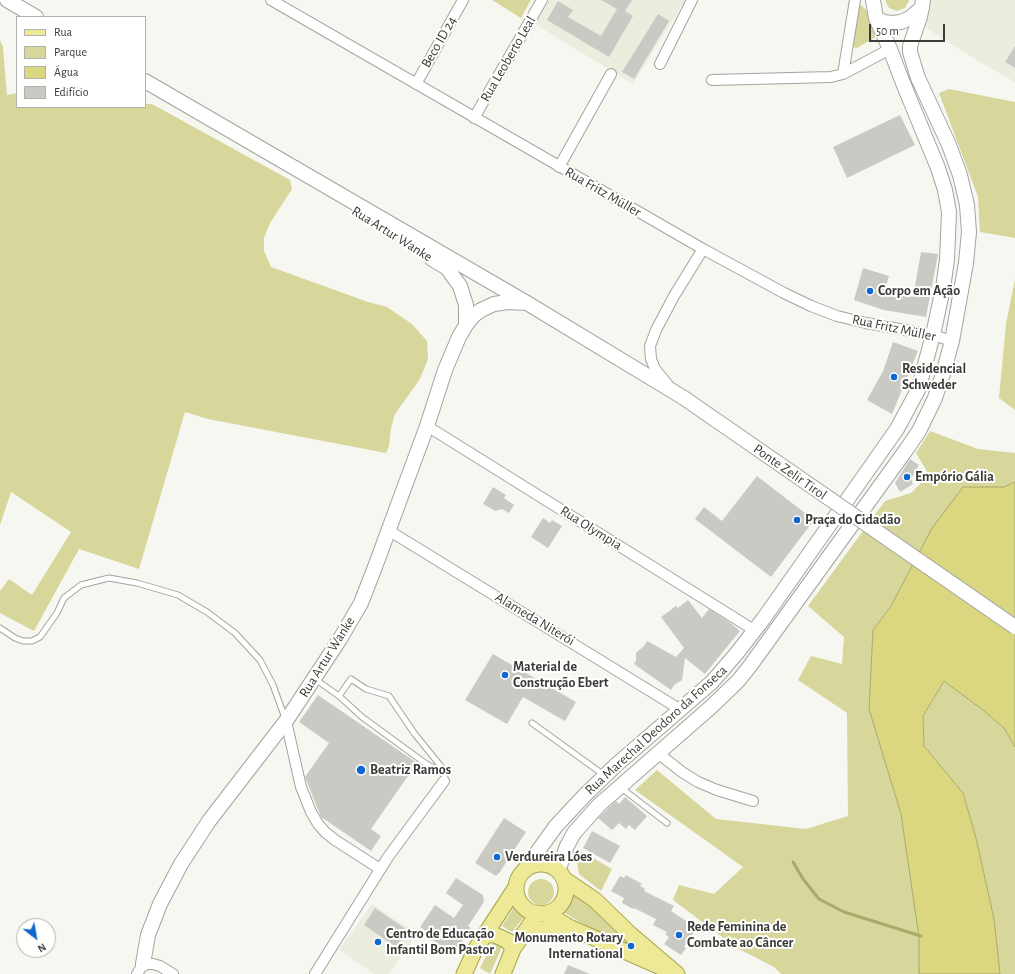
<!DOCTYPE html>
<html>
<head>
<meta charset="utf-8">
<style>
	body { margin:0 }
	#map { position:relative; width:1015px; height:974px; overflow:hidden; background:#f7f7f1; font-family:"Alegreya Sans",sans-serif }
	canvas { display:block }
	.legend { position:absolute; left:16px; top:16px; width:130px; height:92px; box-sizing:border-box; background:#fffffe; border:1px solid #b1b1af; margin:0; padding:5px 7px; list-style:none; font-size:12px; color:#3b3b39 }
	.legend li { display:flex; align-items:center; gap:8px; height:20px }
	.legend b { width:20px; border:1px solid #b1b1af }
	.north { position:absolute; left:16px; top:918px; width:40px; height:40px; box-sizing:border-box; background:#fffffe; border:1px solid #b1b1af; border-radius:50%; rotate:149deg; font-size:11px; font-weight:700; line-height:16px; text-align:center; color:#3b3b39 }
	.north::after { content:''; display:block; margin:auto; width:14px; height:18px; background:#0e66cf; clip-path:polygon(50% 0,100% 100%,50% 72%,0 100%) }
	.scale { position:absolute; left:869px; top:24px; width:76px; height:18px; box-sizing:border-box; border:2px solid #3b3b39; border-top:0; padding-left:5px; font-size:12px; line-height:14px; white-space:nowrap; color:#3b3b39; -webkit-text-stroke:3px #fffffe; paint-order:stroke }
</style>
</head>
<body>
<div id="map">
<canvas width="1015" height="974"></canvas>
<ul class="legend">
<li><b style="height:5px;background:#ede996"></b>Rua</li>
<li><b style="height:11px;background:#d7d69b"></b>Parque</li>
<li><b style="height:11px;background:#dad780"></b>Água</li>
<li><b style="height:11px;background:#cacac4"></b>Edifício</li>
</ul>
<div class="north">N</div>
<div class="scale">50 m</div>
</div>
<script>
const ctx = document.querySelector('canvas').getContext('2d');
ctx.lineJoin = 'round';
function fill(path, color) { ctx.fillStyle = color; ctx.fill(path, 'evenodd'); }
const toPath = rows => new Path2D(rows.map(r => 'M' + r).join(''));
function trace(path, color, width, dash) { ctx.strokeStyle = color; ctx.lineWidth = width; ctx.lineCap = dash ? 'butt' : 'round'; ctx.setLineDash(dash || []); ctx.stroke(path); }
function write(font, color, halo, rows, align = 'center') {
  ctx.font = font + ' "Alegreya Sans",sans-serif'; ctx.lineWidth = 4; ctx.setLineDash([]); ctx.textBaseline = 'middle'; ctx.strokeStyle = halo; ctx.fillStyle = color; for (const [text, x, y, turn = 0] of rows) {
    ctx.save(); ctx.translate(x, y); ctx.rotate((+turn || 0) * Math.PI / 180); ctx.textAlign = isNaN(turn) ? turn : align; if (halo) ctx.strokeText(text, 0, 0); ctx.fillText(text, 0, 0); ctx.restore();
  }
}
fill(toPath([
	[549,0,685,0,633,84,535,24],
	[926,0,1015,0,1015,82,981,63,920,24],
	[372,904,417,934,389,974,374,974,339,950]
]), '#ececdf');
fill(toPath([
	[492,0,531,0,521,18],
	[885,0,909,0,909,1,905,8,897,11,889,8],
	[857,5,861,5,867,11,877,32,876,36,874,38,857,48,853,47,852,45],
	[0,40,3,47,7,95,17,93,17,107,145,107,145,104,152,104,290,180,292,189,270,223,264,238,264,251,271,267,368,302,387,307,412,324,427,341,428,359,420,379,395,414,391,428,389,446,386,453,208,419,185,412,139,569,79,549,34,631,0,613,0,591,9,579,32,595,71,532,11,492,0,525],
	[949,89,1015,102,1015,238,980,232,978,197,939,93],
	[1015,279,1015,410,999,398,1006,324],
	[930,431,978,449,1015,453,1015,482,1004,487,963,487,909,572,891,606,873,630,869,709,901,814,919,937,919,974,781,974,774,967,737,948,673,900,679,885,714,894,743,867,635,790,657,770,716,819,806,829,848,816,847,713,798,680,811,656,842,664,844,637,808,606,885,501,911,493,929,475,916,453],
	[944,681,983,710,1004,728,1015,747,1015,974,1000,974,994,919,976,838,963,793,924,746,923,716],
	[579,850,612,869,601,891,579,874,576,855],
	'528 892a13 13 0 1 1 26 0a13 13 0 1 1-26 0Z',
	[570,891,586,901,642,952,610,940,560,910,569,896],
	[514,907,525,916,512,932,502,926],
	[495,939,504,943,490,974,480,968]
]), '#d7d69b');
const water = toPath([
	[1015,482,1015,747,1004,728,983,710,944,681,923,716,924,746,963,793,976,838,994,919,1000,974,919,974,919,937,901,814,869,709,873,630,891,606,932,528,963,487,1004,487,1015,482]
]);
fill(water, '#dad780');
trace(water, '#aaa86b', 1);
trace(toPath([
	[793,862,803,879,819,899,844,912,921,936]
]), '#aaa86b', 3);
fill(toPath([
	[601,0,632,0,625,11,633,16,609,57,547,20,558,1,573,10,568,17,601,36,617,9],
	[658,14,669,21,634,79,622,72],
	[1015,46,1015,68,1005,62],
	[900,115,915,145,847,178,833,147],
	[921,252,938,254,926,317,884,310,854,300,863,268,889,276,884,293,913,297],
	[893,342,918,351,892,414,867,400,883,371],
	[910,459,919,465,911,479,913,484,900,492,895,483],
	[757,476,814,520,771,577,695,519,704,507,722,521],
	[493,487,506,495,504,498,514,505,509,513,502,509,495,511,483,504],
	[543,518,550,523,552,520,562,526,548,548,531,537],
	[688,600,702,618,709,609,729,622,740,631,705,674,685,658,682,680,674,685,671,690,634,664,636,661,636,653,644,646,647,641,676,657,684,648,661,617,676,606,678,608],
	[493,654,576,702,565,721,523,697,507,724,465,700],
	[318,695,417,763,371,829,381,836,371,851,321,817,305,777,329,743,299,722],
	[625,797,647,816,635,830,629,825,626,829,619,823,612,830,598,818,616,801,619,804],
	[504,818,526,832,500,872,496,876,475,863],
	[592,831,620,846,610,863,583,848],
	[626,875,642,884,640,886,645,889,644,891,674,906,671,911,692,925,690,928,695,931,684,947,686,948,681,955,664,944,669,937,665,934,667,932,653,925,656,919,634,908,633,909,622,903,624,898,611,891,620,876,624,878],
	[456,878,483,895,484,902,468,926,471,928,453,954,431,939,433,936,420,927,435,905,454,918,463,905,446,893],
	[375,908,407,930,396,947,364,925],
	[568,965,590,974,564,974]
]), '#cacac4');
const lane = toPath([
	[0,628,15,638,23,641,32,641,40,637,57,613,64,598,81,585,109,578,137,583,178,595,207,612,235,633,260,660,273,685,285,718],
	[315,679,339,696,351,679,366,689,389,696,414,733,444,770,445,775,444,781],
	[339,696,362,717,425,763,445,775],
	[532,723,604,775],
	[620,787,667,823]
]);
const street = toPath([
	[271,0,703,249,784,293,811,306,837,316,866,323,933,335,952,341],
	[660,64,692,0],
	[843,74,855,0],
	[712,80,831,77,843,74,890,49],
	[416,84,463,0],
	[474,118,542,0],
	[559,167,611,74],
	[668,385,655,369,651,359,650,346,656,330,674,296,703,249],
	[427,426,754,630],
	[388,530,681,710],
	[286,721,301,787,311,812,318,824,325,832,335,840,380,869],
	[659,754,682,772,698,782,717,790,753,801],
	[137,974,143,964,153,964,160,966,173,974],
	[315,974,388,857,444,781]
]);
const secondary = toPath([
	[7,0,36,17],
	[876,18,884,22,892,23,901,22,910,18,922,8],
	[145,81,527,303,684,398],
	[432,259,447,268,460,286,466,305,466,325],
	[525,869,556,826,585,795,616,765,712,682,737,653,764,618,897,429,918,390,933,335,943,288,947,260,949,212,945,190,938,168,903,83,890,49,876,18,873,0],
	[558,871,567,846,574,833,599,805,711,707,738,681,750,666,906,450,919,431,935,398,943,374,952,341,966,263,969,232,967,205,960,175,949,145,918,78,910,52,910,46,920,17,923,0],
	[143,964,148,935,160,904,181,864,209,821,286,721,340,639,361,603,375,567,427,426,445,370,459,337,466,325,474,315,481,310,494,304,508,302,527,303]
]);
const primary = toPath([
	'516 889a25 25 0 1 1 50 0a25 25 0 1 1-50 0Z',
	[564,879,595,900,630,934,677,974],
	[546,913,569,927,663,968],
	[523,934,553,927,569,927],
	[484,935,495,935,508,941,513,949],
	[464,974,475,950,516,887],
	[503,974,513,949,538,913]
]);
trace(lane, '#a4a49f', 7);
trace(street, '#a4a49f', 12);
trace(secondary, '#a4a49f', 16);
trace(primary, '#a7a348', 17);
trace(lane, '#fff', 5);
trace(street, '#fff', 10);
trace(secondary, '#fff', 14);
trace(primary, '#ede996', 15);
const secondaryBridge = toPath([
	[684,398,1015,627]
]);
trace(secondaryBridge, '#a4a49f', 16, []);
trace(secondaryBridge, '#fff', 14);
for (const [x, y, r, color] of [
	[870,291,4,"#0e66cf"],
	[894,377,4,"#0e66cf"],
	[907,477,4,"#0e66cf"],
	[797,520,4,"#0e66cf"],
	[505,675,4,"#0e66cf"],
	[361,770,5,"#0e66cf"],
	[497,857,4,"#0e66cf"],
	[679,935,4,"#0e66cf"],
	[378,942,4,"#0e66cf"],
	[631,946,4,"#0e66cf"]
]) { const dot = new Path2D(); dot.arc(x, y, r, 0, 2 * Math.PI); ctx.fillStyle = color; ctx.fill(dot); trace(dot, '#fffffe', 1.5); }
write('14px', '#3b3b39', '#fffffe', [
	["Beco ID 24",439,42,-60],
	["Rua Leoberto Leal",508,59,-60],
	["Rua Fritz Müller",603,192,30],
	["Rua Artur Wanke",392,234,32],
	["Rua Fritz Müller",894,328,12],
	["Ponte Zelir Tirol",790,472,35],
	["Rua Olympia",591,528,32],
	["Alameda Niterói",535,619,31],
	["Rua Artur Wanke",327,657,-58],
	["Rua Marechal Deodoro da Fonseca",656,730,-42]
]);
write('bold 14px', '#3b3b39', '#fffffe', [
	["Corpo em Ação",878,291],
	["Residencial",902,369],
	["Schweder",902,385],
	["Empório Gália",915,477],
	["Praça do Cidadão",805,520],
	["Material de",513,667],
	["Construção Ebert",513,683],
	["Beatriz Ramos",370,770],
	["Verdureira Lóes",505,857],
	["Rede Feminina de",687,927],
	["Combate ao Câncer",687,943],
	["Centro de Educação",386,934],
	["Infantil Bom Pastor",386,950],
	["Monumento Rotary",623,938,"right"],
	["International",623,954,"right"]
], 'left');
</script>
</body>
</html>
